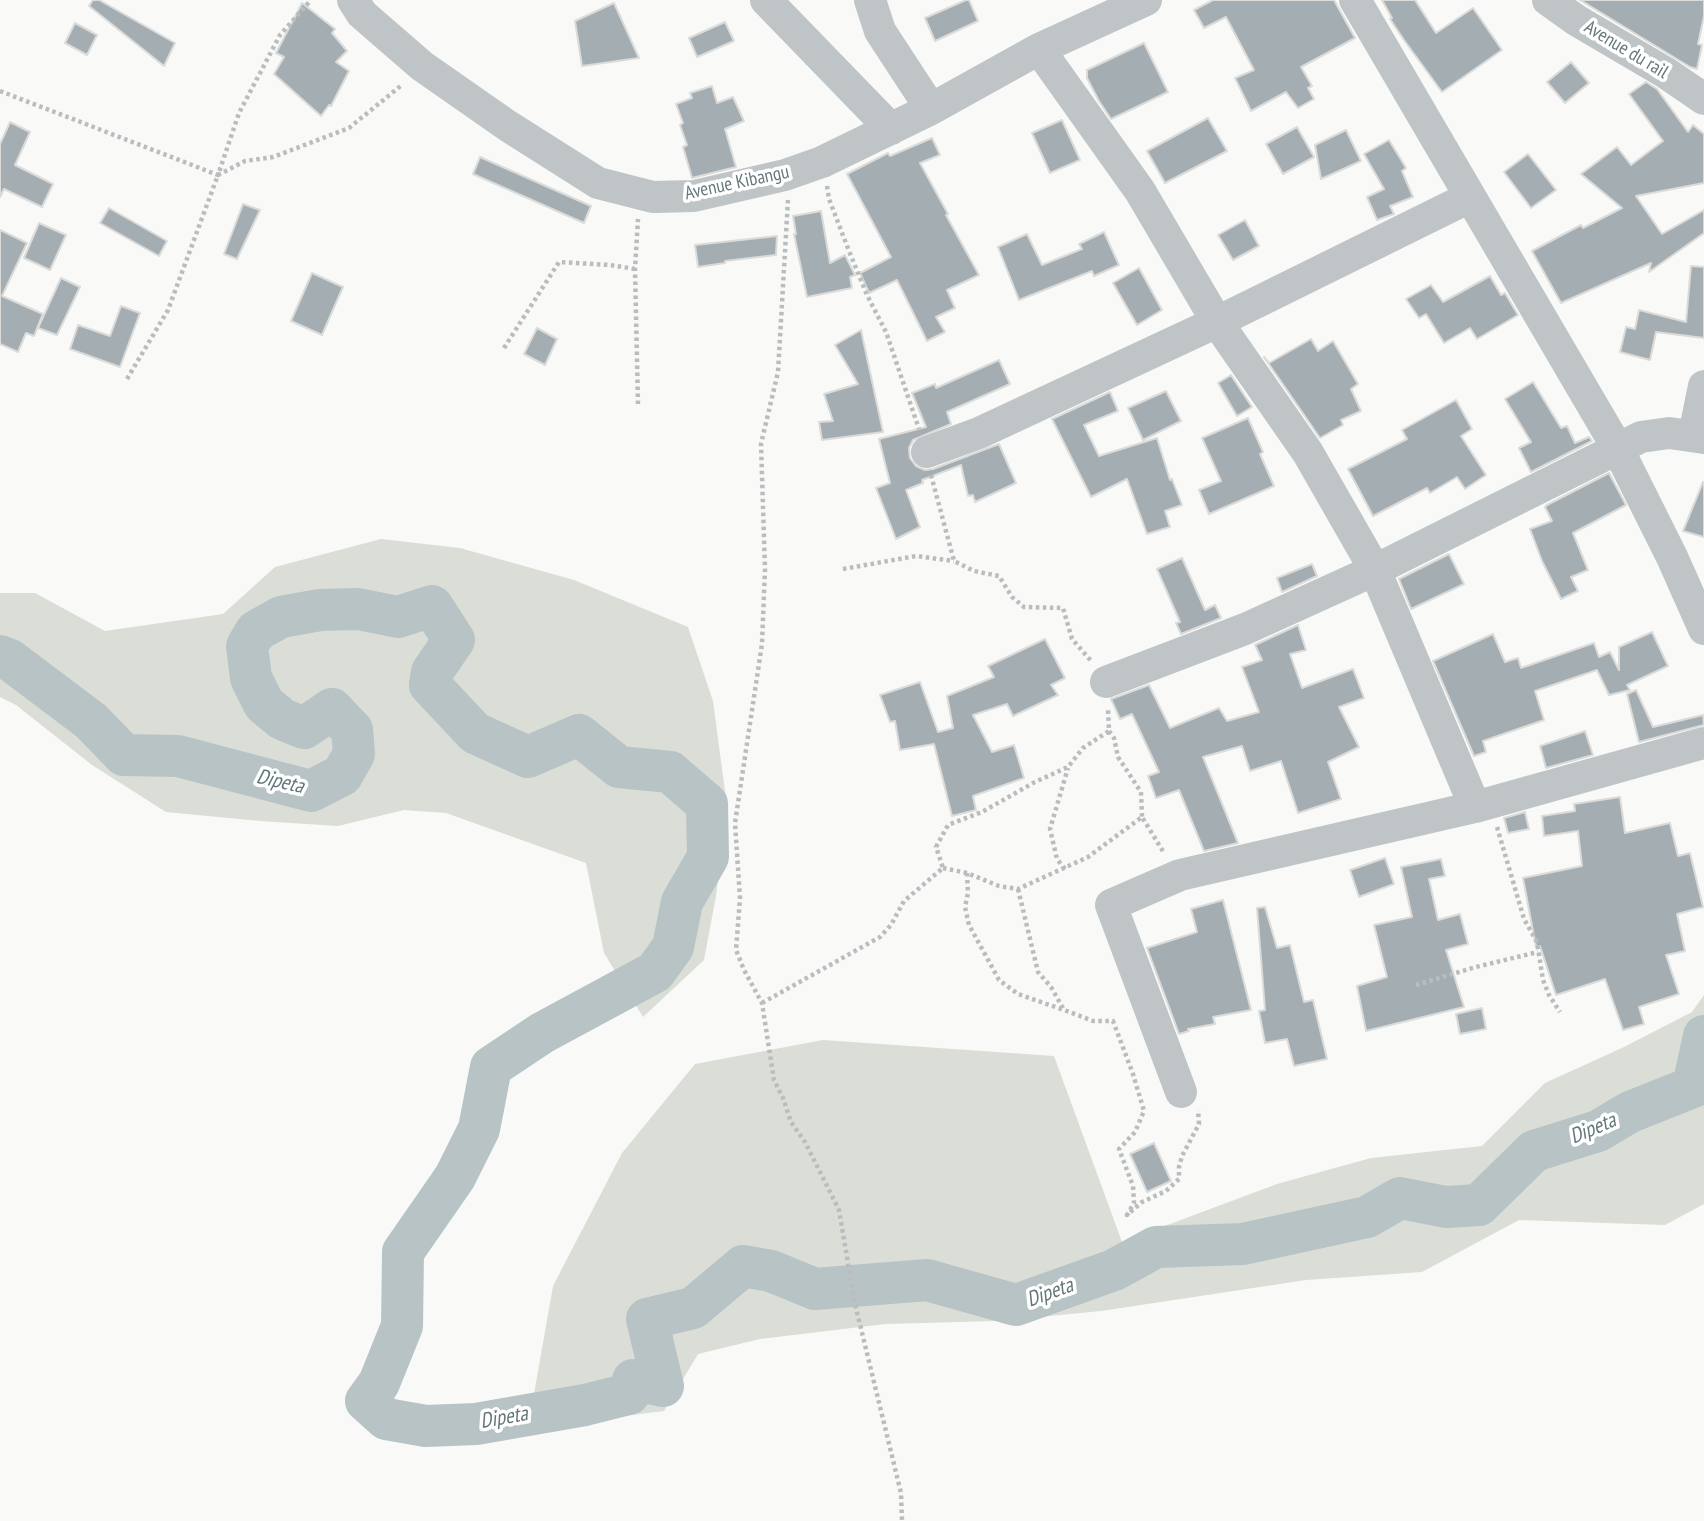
<!DOCTYPE html>
<html>
<head>
<meta charset="utf-8">
<style>
	body { margin:0 }
	canvas { display:block; background:#f9f9f7 }
</style>
</head>
<body>
<canvas width="1704" height="1521"></canvas>
<script>
const ctx = document.querySelector('canvas').getContext('2d');
ctx.lineJoin = 'round';
function fill(path, color) { ctx.fillStyle = color; ctx.fill(path, 'evenodd'); }
const toPath = rows => new Path2D(rows.map(r => 'M' + r).join(''));
function trace(path, color, width, dash) { ctx.strokeStyle = color; ctx.lineWidth = width; ctx.lineCap = dash ? 'butt' : 'round'; ctx.setLineDash(dash || []); ctx.stroke(path); }
function write(font, color, halo, rows, align = 'center') {
  ctx.font = font + ' "PT Sans Narrow",sans-serif'; ctx.lineWidth = 7; ctx.setLineDash([]); ctx.textBaseline = 'middle'; ctx.strokeStyle = halo; ctx.fillStyle = color; for (const [text, x, y, turn = 0] of rows) {
    ctx.save(); ctx.translate(x, y); ctx.rotate((+turn || 0) * Math.PI / 180); ctx.textAlign = isNaN(turn) ? turn : align; if (halo) ctx.strokeText(text, 0, 0); ctx.fillText(text, 0, 0); ctx.restore();
  }
}
fill(toPath([
	[381,539,460,548,574,580,688,627,713,701,727,806,716,896,704,960,643,1017,604,953,586,863,446,813,404,810,338,826,260,821,166,812,92,765,16,705,0,697,0,593,35,593,105,631,223,614,275,567],
	[1704,995,1704,1204,1665,1225,1519,1220,1422,1272,1306,1280,1101,1311,997,1321,885,1324,760,1339,698,1354,664,1411,528,1428,553,1286,622,1153,695,1064,823,1040,1054,1056,1122,1242,1277,1184,1371,1158,1482,1146,1545,1083,1624,1047,1692,1012]
]), '#daded7');
trace(toPath([
	[0,656,10,660,91,721,124,755,178,756,311,791,342,775,354,754,352,730,332,709,304,728,282,719,264,704,251,678,247,646,256,631,281,617,320,610,358,609,398,617,432,606,454,640,432,672,430,685,475,733,528,757,579,735,619,767,670,772,707,804,708,857,682,902,673,947,655,972,542,1033,491,1067,479,1129,455,1177,403,1252,402,1326,379,1383,366,1401,386,1419,426,1426,476,1424,585,1405,629,1394,633,1380,663,1386,647,1319,693,1308,743,1266,771,1271,815,1289,927,1280,1016,1305,1114,1270,1156,1247,1243,1244,1367,1217,1400,1198,1446,1207,1479,1205,1534,1151,1598,1131,1630,1112,1693,1087,1704,1036]
]), '#b7c3c5', 42);
const building = toPath([
	[93,0,99,0,175,43,164,66,89,6,93,0],
	[966,0,969,0,978,21,935,41,925,18,966,0],
	[1213,0,1334,0,1355,38,1301,67,1312,86,1308,88,1314,99,1298,108,1286,92,1251,111,1235,78,1254,70,1226,17,1204,28,1194,10,1213,0],
	[1382,0,1415,0,1436,33,1473,8,1502,50,1442,92,1404,40,1390,19,1392,18,1382,0],
	[1580,0,1704,0,1704,16,1698,44,1702,45,1697,69,1690,67,1580,0],
	[302,3,335,29,332,33,347,51,336,62,349,71,331,106,329,105,321,116,274,74,284,57,276,53,302,3],
	[614,3,639,58,582,66,575,21,614,3],
	[725,22,734,41,697,57,689,38,725,22],
	[75,23,97,35,87,55,65,43,75,23],
	[1144,43,1168,92,1111,119,1099,101,1087,78,1087,70,1144,43],
	[1571,62,1589,83,1565,103,1547,82,1571,62],
	[1646,82,1657,89,1688,132,1693,125,1704,134,1704,183,1636,196,1662,234,1704,210,1704,233,1649,272,1651,263,1561,303,1532,251,1581,225,1583,228,1622,208,1581,174,1617,147,1631,165,1663,141,1629,94,1646,82],
	[712,86,717,103,733,97,744,121,725,129,736,167,692,178,683,147,687,145,680,125,683,123,676,104,692,98,690,93,712,86],
	[1208,118,1227,151,1165,183,1147,151,1208,118],
	[1062,120,1080,160,1050,173,1032,133,1062,120],
	[10,122,30,132,15,165,53,184,42,207,4,189,0,197,0,144,10,122],
	[1297,127,1314,157,1283,174,1266,144,1297,127],
	[1346,130,1361,161,1321,179,1315,145,1346,130],
	[932,138,940,155,920,163,948,214,946,215,979,275,947,290,955,308,936,317,945,332,927,341,897,280,869,293,860,273,891,257,847,174,888,153,890,156,932,138],
	[1389,140,1406,168,1402,171,1413,197,1390,206,1394,214,1377,220,1367,197,1384,189,1364,154,1389,140],
	[1528,154,1556,190,1531,208,1504,172,1528,154],
	[480,157,591,206,584,223,473,174,480,157],
	[243,204,260,210,237,259,224,254,243,204],
	[109,208,167,241,159,256,100,223,109,208],
	[821,211,830,263,845,255,855,275,850,277,852,288,807,297,794,234,796,234,793,216,821,211],
	[1245,220,1259,246,1233,260,1218,235,1245,220],
	[39,223,66,235,50,270,24,258,39,223],
	[0,230,27,243,2,296,43,314,34,336,26,333,18,352,0,344,0,230],
	[1104,232,1119,265,1094,276,1092,271,1019,300,998,247,1027,234,1042,265,1082,249,1079,244,1104,232],
	[777,236,776,255,725,261,725,263,698,267,695,245,777,236],
	[1691,266,1704,267,1704,338,1656,332,1650,360,1620,352,1626,327,1635,329,1639,310,1686,322,1691,266],
	[1139,268,1162,310,1137,325,1113,283,1139,268],
	[312,273,343,287,322,335,291,321,312,273],
	[1490,276,1501,295,1505,293,1518,315,1477,339,1470,328,1444,343,1426,314,1419,318,1406,299,1431,285,1443,302,1490,276],
	[61,278,80,287,57,335,38,328,61,278],
	[121,306,140,313,120,367,70,349,78,325,110,336,121,306],
	[537,328,557,339,545,365,524,354,537,328],
	[861,330,883,432,822,440,819,422,833,421,824,394,858,384,835,345,861,330],
	[1311,339,1318,351,1333,341,1358,384,1351,389,1361,411,1341,420,1343,425,1320,438,1264,357,1269,363,1311,339],
	[999,360,1010,384,947,412,951,424,913,440,909,448,910,458,916,466,925,470,933,469,999,444,1016,483,975,502,973,495,968,496,961,465,922,480,923,483,906,490,920,527,896,539,876,488,890,483,879,439,926,427,912,393,935,384,936,388,999,360],
	[1231,375,1252,407,1237,416,1218,383,1231,375],
	[1533,382,1561,428,1567,426,1575,443,1589,437,1592,441,1531,472,1519,448,1531,442,1505,399,1533,382],
	[1166,391,1181,421,1143,440,1128,408,1166,391],
	[1110,392,1118,411,1084,425,1099,456,1157,438,1170,480,1172,479,1182,505,1165,511,1170,527,1147,534,1127,479,1091,497,1052,419,1110,392],
	[1456,400,1472,429,1461,436,1486,475,1465,489,1457,477,1430,493,1427,488,1373,516,1348,469,1407,439,1402,430,1456,400],
	[1248,418,1263,452,1260,454,1274,486,1209,514,1199,490,1221,481,1202,438,1248,418],
	[1609,473,1626,505,1573,533,1588,570,1571,577,1578,591,1561,599,1542,561,1530,529,1552,521,1545,507,1547,505,1609,473],
	[1703,482,1704,483,1704,537,1683,531,1703,482],
	[1449,554,1464,584,1411,609,1399,579,1449,554],
	[1182,558,1205,610,1215,605,1221,618,1181,634,1176,623,1180,622,1157,569,1182,558],
	[1312,564,1317,576,1282,592,1277,578,1312,564],
	[1298,625,1306,650,1290,654,1302,688,1353,669,1364,698,1339,707,1359,747,1328,762,1341,799,1298,813,1281,761,1250,771,1242,746,1203,757,1238,843,1204,851,1179,790,1156,798,1148,776,1159,772,1132,714,1120,719,1111,699,1149,685,1170,728,1219,708,1227,721,1259,712,1242,667,1262,660,1255,645,1298,625],
	[1652,632,1668,666,1627,685,1630,690,1609,695,1597,670,1535,691,1544,720,1483,741,1486,752,1474,756,1433,661,1493,634,1505,662,1518,658,1521,668,1594,643,1599,657,1610,652,1619,670,1619,647,1652,632],
	[1045,639,1065,678,1051,685,1058,695,1013,716,1007,704,973,715,992,752,1014,745,1024,778,973,796,976,810,952,816,934,744,900,750,895,721,890,722,880,695,920,682,938,732,953,728,947,696,994,677,988,666,1045,639],
	[1636,690,1653,727,1703,715,1704,725,1639,742,1627,694,1636,690],
	[1585,731,1593,755,1546,768,1540,746,1585,731],
	[1620,797,1625,833,1670,823,1678,856,1690,853,1703,907,1677,914,1685,951,1666,955,1679,994,1639,1007,1644,1024,1623,1030,1605,979,1556,995,1540,946,1536,947,1523,878,1582,866,1578,831,1544,836,1542,816,1575,811,1574,804,1620,797],
	[1525,812,1529,829,1508,833,1504,818,1525,812],
	[1385,858,1394,884,1359,897,1350,870,1385,858],
	[1441,859,1445,876,1429,879,1438,920,1460,914,1468,944,1446,950,1464,1007,1366,1031,1357,986,1387,977,1374,925,1412,917,1401,867,1441,859],
	[1223,900,1251,1010,1213,1017,1215,1024,1188,1029,1189,1031,1179,1034,1147,948,1197,932,1191,909,1223,900],
	[1265,907,1277,948,1290,945,1304,1002,1313,1000,1327,1059,1294,1066,1287,1039,1265,1043,1259,1011,1265,1010,1257,908,1265,907],
	[1482,1008,1486,1029,1460,1034,1456,1014,1482,1008],
	[1154,1143,1171,1181,1147,1192,1130,1154,1154,1143]
]);
fill(building, '#a4aeb2');
trace(building, '#dbdbda', 2);
trace(toPath([
	[0,91,218,175,239,113,280,35,311,0],
	[827,186,829,199,849,251,867,295,886,332,919,429],
	[788,200,778,372,761,444,765,569,762,644,735,823,740,898,736,950,744,970,762,1003,774,1080,783,1098,791,1122,805,1142,839,1210,855,1304,901,1493,902,1521],
	[504,348,559,262,610,265,635,269],
	[127,379,168,310,218,175,245,161,273,157,349,128,403,84],
	[638,404,635,269,638,219],
	[931,475,954,561,974,571,999,576,1012,597,1024,607,1063,608,1072,639,1092,662],
	[843,569,916,556,954,561],
	[1109,731,1114,738,1118,757,1141,792,1142,817],
	[1497,827,1524,919,1537,942,1543,980,1549,995,1560,1012],
	[943,868,967,873,999,886,1018,889,1088,857,1142,817,1164,853],
	[1065,869,1057,859,1050,829,1068,768],
	[967,873,968,893,965,907,969,925,999,980,1018,994,1064,1010],
	[1018,889,1038,972,1051,987,1064,1010,1093,1021,1113,1021,1133,1074,1144,1111,1135,1132,1119,1149,1133,1186,1134,1203,1127,1215,1142,1202,1166,1191,1179,1179,1179,1167,1182,1156,1199,1124,1198,1110],
	[1416,985,1476,967,1538,952],
	[762,1003,880,937,891,925,904,901,943,868,936,847,948,825,982,812,1035,782,1068,767,1083,748,1109,731,1108,708]
]), '#b9bdbe', 4.5, [3.5, 3.5]);
trace(toPath([
	[353,0,362,14,422,66,508,126,598,183,653,197,694,196,785,175,822,162,931,109,1039,49,1146,0],
	[766,0,891,129],
	[870,0,880,31,931,109],
	[1355,0,1618,449,1672,557,1704,629],
	[1548,0,1576,20,1666,73,1704,99],
	[1039,49,1140,191,1217,322,1308,453,1375,570,1475,807],
	[1694,435,1704,386],
	[927,452,979,433,1217,322,1470,197],
	[1106,682,1245,629,1375,570,1641,437,1669,433,1704,438],
	[1181,1092,1111,905,1180,875,1475,807,1704,743]
]), '#bfc4c6', 32);
write('19px', '#67787e', '#fff', [
	["Avenue du rail",1626,50,31],
	["Avenue Kibangu",737,183,-12]
]);
write('italic 21px', '#637678', '#fff', [
	["Dipeta",280,782,13],
	["Dipeta",1593,1129,-23],
	["Dipeta",1050,1293,-20],
	["Dipeta",504,1418,-10]
]);
</script>
</body>
</html>
